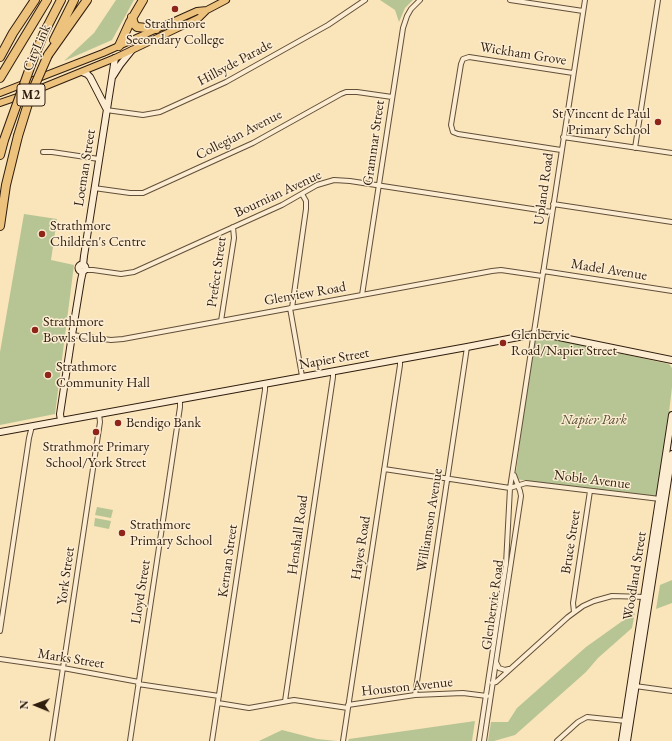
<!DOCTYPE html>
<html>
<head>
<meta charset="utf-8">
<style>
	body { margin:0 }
	#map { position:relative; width:672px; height:741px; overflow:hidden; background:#fae4ba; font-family:"EB Garamond",serif }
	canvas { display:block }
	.north { position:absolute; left:16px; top:685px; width:40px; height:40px; -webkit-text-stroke:3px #fcedd2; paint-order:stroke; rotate:271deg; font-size:11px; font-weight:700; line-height:16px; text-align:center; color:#2f1d0e }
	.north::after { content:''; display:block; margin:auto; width:14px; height:18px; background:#2f1d0e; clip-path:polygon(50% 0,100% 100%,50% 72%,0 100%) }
</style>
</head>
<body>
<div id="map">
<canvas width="672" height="741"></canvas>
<div class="north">N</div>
</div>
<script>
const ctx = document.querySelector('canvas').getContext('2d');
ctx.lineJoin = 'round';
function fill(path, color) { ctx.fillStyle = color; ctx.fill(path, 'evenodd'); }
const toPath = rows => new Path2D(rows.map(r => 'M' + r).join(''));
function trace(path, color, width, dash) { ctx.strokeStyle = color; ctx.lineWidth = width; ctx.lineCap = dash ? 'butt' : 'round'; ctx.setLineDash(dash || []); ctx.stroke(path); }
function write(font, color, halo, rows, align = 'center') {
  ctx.font = font + ' "EB Garamond",serif'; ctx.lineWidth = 3; ctx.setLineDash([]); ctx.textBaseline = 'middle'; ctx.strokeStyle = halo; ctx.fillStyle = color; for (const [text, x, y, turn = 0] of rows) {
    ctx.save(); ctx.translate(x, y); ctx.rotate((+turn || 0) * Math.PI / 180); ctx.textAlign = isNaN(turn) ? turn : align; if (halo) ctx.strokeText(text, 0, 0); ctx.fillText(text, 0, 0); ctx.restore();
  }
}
fill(toPath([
	[116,0,134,0,112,40,64,61,94,33],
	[380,0,413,0,405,8,399,22,395,10],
	[24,214,57,219,51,260,74,265,55,414,0,425,0,352],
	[534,334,590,347,669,364,672,368,672,387,659,499,515,479],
	[97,507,113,510,111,518,95,515],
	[95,518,111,521,109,529,94,526],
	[672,580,672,603,656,609,660,585],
	[635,612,632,628,598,658,586,672,515,735,494,741,488,741,491,722,508,722,517,708,586,647],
	[475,721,472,741,348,741,349,739],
	[282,730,317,739,337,741,259,741]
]), '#b7c595');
const street = toPath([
	[510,0,583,11],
	[106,110,143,115,160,112,226,82,328,25,365,0],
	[563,137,672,153],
	[635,148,658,0],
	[561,150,458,134,453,132,451,125,461,64,463,59,469,57,573,73],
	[43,152,52,152,99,159],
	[94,188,130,193,143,193,253,143,341,94,346,92,357,92,392,97],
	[553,204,672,222],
	[84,270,93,270,121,274,134,272,282,205,317,185,334,180,350,181,552,212],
	[543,271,672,291],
	[362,295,403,28,407,16,411,9,420,0],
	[290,308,302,376],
	[292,308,306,209,306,201,302,194],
	[221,321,234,238,233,227],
	[72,335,111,340,123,339,492,271,501,270,542,276],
	[384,469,510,488,526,483,660,499],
	[574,612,573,603,590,491],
	[0,631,29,438,32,426],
	[0,659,63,668,139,682],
	[496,662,499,668,505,670,509,669],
	[492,683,496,682,568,617,583,606,594,601,612,596,646,597],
	[138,684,219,696],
	[635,686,672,691],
	[415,695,467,347],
	[285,701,333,377,333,371],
	[218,703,249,708,294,700,348,708],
	[348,705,415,695,463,693,487,696],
	[52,741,100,422,99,414],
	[130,741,180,407,180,399],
	[212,741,265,390,265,383],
	[343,741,400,365,400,359],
	[479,741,506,564,510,488,585,0],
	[484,741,521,496,520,491,514,475],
	[557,741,578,722,587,717,626,721]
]);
const secondary = toPath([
	[82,72,87,74,90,77,106,108],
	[113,76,120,65,132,50],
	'78.5 268a3.5 3.5 0 1 1 7 0a3.5 3.5 0 1 1-7 0Z',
	[83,265,84,256,115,58],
	[61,421,60,414,72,335,81,280,83,271],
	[0,432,467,347,534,334,549,335,672,360],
	[622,741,672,415],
	[627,741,672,454]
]);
const primary = toPath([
	[0,93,103,53,197,11,207,10],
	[0,103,29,93,115,58,199,18,207,10,226,0]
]);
const highway = toPath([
	[132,17,134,24,137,27,156,29],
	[54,40,74,0],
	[119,46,130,22,143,0],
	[48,55,87,0],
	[0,57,13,33,35,0],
	[32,62,44,33,61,0],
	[0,78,47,0],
	[0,155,4,140],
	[0,226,6,185,18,136]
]);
trace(street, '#624f39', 6);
trace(secondary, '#2f1d0e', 8);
trace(primary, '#2f1d0e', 8);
trace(highway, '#2f1d0e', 10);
trace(street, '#fcedd2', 4);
trace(secondary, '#fcedd2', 6);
trace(primary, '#edc27d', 6);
trace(highway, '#edc27d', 8);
const highwayBridge = toPath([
	[18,136,31,94,48,55],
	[4,140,32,62]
]);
trace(highwayBridge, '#2f1d0e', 10, []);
trace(highwayBridge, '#edc27d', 8);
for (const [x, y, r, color] of [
	[175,9,4,"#8f2418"],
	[658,122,4,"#8f2418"],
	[42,234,4,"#8f2418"],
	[35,330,4,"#8f2418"],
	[503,343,4,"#8f2418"],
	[48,375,4,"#8f2418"],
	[118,423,4,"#8f2418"],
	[96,432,4,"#8f2418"],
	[122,533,4,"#8f2418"]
]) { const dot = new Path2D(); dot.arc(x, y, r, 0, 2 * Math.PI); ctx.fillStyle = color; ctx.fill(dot); trace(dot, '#fcedd2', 1.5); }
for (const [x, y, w] of [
	[31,95,28]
]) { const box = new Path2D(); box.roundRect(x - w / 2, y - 11, w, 22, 3); ctx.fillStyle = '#fcedd2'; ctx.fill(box); trace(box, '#2f1d0e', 1); }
write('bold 13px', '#2f1d0e', null, [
	["M2",31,95]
]);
write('14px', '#2f1d0e', '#fcedd2', [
	["Strathmore",175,24,"center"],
	["Secondary College",175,40,"center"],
	["St Vincent de Paul",650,114,"right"],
	["Primary School",650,130,"right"],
	["Strathmore",50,226],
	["Children's Centre",50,242],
	["Strathmore",43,322],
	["Bowls Club",43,338],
	["Glenbervie",511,335],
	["Road/Napier Street",511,351],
	["Strathmore",56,367],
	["Community Hall",56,383],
	["Bendigo Bank",126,423],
	["Strathmore Primary",96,447,"center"],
	["School/York Street",96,463,"center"],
	["Strathmore",130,525],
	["Primary School",130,541]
], 'left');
write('14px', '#2f1d0e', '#fcedd2', [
	["CityLink",37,48,-66],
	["Wickham Grove",523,54,9],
	["Hillsyde Parade",235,63,-28],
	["Collegian Avenue",239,135,-27],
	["Grammar Street",374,143,-82],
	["Loeman Street",85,168,-81],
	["Upland Road",544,189,-82],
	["Bournian Avenue",278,194,-25],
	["Madel Avenue",609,270,9],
	["Prefect Street",217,272,-82],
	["Glenview Road",305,294,-10],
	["Napier Street",334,359,-10],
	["Noble Avenue",592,480,7],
	["Williamson Avenue",430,520,-81],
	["Henshall Road",298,535,-82],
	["Bruce Street",571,542,-81],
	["Hayes Road",361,548,-81],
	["Kernan Street",228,561,-82],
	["York Street",66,576,-82],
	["Woodland Street",635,576,-81],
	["Lloyd Street",141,592,-81],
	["Glenbervie Road",493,605,-82],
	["Marks Street",71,659,9],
	["Houston Avenue",407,687,-6]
]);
write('italic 14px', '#584f36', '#fcedd2', [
	["Napier Park",594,420]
]);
</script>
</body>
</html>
